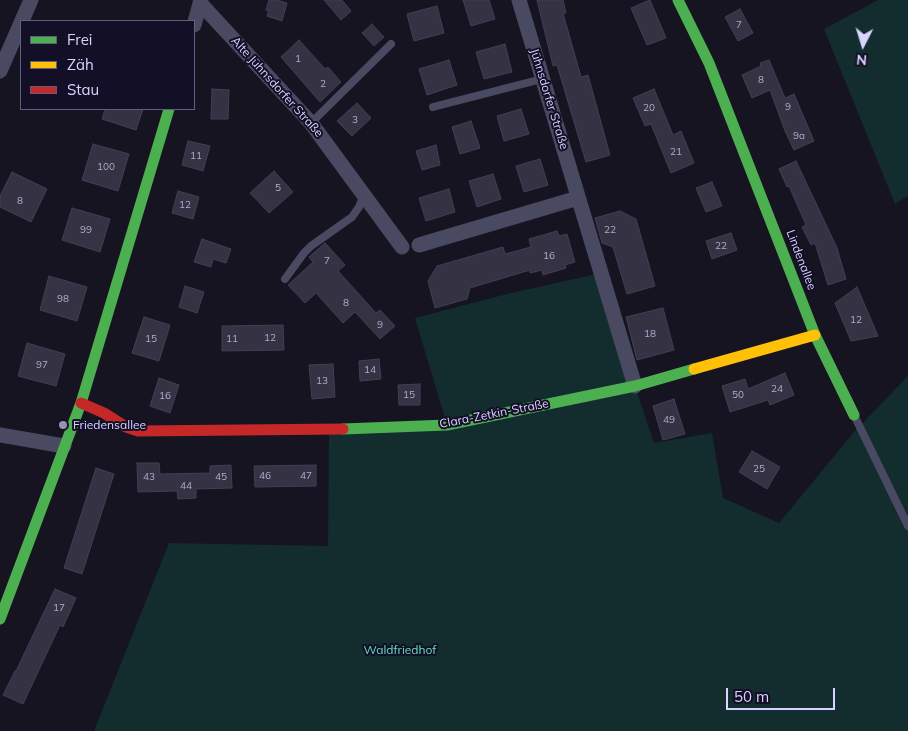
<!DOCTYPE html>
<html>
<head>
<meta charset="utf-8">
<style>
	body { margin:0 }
	#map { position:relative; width:908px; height:731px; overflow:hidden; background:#161421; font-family:Mulish,sans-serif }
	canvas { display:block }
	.legend { position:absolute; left:20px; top:20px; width:175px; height:90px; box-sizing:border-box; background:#130f26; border:1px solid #625e7d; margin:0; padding:6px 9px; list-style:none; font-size:15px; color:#d9d4ff }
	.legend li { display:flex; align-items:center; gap:10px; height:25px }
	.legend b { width:25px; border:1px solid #625e7d }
	.north { position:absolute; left:838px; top:20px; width:50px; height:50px; -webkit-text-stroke:4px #130f26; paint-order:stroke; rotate:185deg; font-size:14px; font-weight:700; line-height:20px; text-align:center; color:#d9d4ff }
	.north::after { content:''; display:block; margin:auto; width:18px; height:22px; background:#d9d4ff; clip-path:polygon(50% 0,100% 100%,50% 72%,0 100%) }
	.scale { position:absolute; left:726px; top:688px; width:109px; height:22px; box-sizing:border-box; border:2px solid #d9d4ff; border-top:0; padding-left:6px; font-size:15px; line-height:18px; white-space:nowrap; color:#d9d4ff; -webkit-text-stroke:4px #130f26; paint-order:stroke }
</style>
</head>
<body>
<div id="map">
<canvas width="908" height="731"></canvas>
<ul class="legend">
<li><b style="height:6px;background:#4caf50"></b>Frei</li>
<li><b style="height:6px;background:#ffc107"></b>Zäh</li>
<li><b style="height:6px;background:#c62828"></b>Stau</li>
</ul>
<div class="north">N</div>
<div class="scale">50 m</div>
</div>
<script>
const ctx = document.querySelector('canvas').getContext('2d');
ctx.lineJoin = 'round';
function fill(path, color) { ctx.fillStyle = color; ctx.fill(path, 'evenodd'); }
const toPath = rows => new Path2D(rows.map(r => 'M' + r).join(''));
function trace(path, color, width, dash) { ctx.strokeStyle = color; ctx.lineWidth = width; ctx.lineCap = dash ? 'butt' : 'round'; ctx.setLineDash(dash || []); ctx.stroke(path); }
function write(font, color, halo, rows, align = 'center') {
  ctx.font = font + ' Mulish,sans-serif'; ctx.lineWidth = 4; ctx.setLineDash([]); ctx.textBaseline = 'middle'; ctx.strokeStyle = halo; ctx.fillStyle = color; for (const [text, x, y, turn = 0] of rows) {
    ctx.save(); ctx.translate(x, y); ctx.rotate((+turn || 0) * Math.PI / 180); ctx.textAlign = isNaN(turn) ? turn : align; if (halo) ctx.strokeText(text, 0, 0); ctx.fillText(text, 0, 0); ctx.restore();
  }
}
fill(toPath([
	[878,0,908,0,908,196,895,204,824,29],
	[601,273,635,386,654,443,712,433,723,498,779,523,854,432,908,376,908,731,94,731,169,543,328,546,329,429,447,425,415,318,507,294]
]), '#132c2d');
const building = toPath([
	[269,0,276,0,287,3,282,21,267,16,269,11,266,10,269,0],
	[324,0,342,0,351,11,341,20,324,0],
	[463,0,489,0,495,19,471,26,463,0],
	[537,0,563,0,566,13,563,13,581,77,588,75,610,155,586,162,557,65,553,66,537,0],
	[650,0,666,38,647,45,631,8,650,0],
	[437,6,444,33,414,41,407,14,437,6],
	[740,9,753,33,738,41,725,17,740,9],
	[372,24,384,37,374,46,362,33,372,24],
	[299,40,325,69,328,67,341,82,320,102,281,57,299,40],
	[505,44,512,72,484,79,476,52,505,44],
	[449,60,457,85,427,95,419,69,449,60],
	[769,60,785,98,794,94,814,141,794,150,785,131,770,90,752,98,742,75,761,66,760,63,769,60],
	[212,89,229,90,228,119,211,119,212,89],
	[654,89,673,135,681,131,694,163,671,173,651,124,645,126,633,98,654,89],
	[357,103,371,118,352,136,337,121,357,103],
	[105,109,143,109,136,130,102,119,105,109],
	[521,109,529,134,504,141,497,116,521,109],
	[471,121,480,148,460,154,452,127,471,121],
	[188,141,210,146,203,171,182,165,188,141],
	[93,144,129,154,118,191,82,180,93,144],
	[436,145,440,165,422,170,416,151,436,145],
	[540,159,548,185,524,192,516,166,540,159],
	[796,161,837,248,846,279,828,285,815,243,811,245,802,227,806,225,789,186,787,187,779,169,796,161],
	[274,171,293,192,269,213,250,193,274,171],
	[12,172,47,189,31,222,0,207,0,196,12,172],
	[493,174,501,199,477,207,469,181,493,174],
	[712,182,722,206,706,212,696,188,712,182],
	[449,189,455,212,426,221,419,198,449,189],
	[178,191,199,197,193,219,172,213,178,191],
	[72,208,110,219,100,252,62,240,72,208],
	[620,211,636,219,655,286,627,294,613,247,602,243,595,218,620,211],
	[557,231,559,236,567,234,575,262,565,265,566,268,543,275,542,270,530,273,530,270,470,288,467,299,435,308,428,281,437,266,503,247,505,254,531,247,529,239,557,231],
	[731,233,737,250,712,259,706,241,731,233],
	[202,239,231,249,226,263,213,259,211,267,194,262,202,239],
	[325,243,345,265,338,271,376,313,380,310,395,326,380,339,355,312,343,323,316,293,305,303,288,285,313,262,309,257,325,243],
	[49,276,87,287,77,321,40,310,49,276],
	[185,286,204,292,197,313,179,307,185,286],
	[857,287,878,336,851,341,835,303,857,287],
	[663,308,674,350,637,360,626,317,663,308],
	[144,317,170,325,159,361,132,353,144,317],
	[283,325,284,350,222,351,222,326,283,325],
	[27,343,65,354,56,386,18,376,27,343],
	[379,359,381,379,360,381,359,361,379,359],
	[333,364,335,397,312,399,309,365,333,364],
	[785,373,794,395,770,405,768,400,730,412,722,386,745,379,748,389,785,373],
	[159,378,179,385,170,413,150,406,159,378],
	[420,384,420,405,399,405,398,385,420,384],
	[674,399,685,434,663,440,653,406,674,399],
	[752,451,780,467,767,489,739,472,752,451],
	[137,463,159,463,160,474,210,473,210,466,231,465,232,488,196,489,196,498,178,499,177,491,138,492,137,463],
	[316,465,316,486,255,487,254,466,316,465],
	[96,468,114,474,82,574,64,568,96,468],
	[55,589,76,598,63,627,60,625,23,704,3,695,15,671,16,671,55,589]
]);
fill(building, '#343243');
trace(building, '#433f54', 1);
trace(toPath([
	[433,107,542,79],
	[311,123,391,44],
	[285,279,304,253,311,246,352,217,359,207,364,195],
	[855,417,908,526]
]), '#4a4962', 8);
trace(toPath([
	[519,0,635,386],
	[200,3,311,123,402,247],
	[194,25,201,0],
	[0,71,31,0],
	[419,245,578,198],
	[0,435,64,446]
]), '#4a4962', 15);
trace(toPath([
	[678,0,709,63,815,335,854,415],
	[343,429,447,425,635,386,694,369],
	[0,619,81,403,169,109]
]), '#4caf50', 11);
trace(toPath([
	[694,369,815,335]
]), '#ffc107', 11);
trace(toPath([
	[81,403,104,413,126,427,138,431,343,429]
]), '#c62828', 11);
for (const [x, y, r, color] of [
	[63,425,5,"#9591b1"]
]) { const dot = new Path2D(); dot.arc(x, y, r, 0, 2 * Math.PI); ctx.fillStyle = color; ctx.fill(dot); trace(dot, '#130f26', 2); }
write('10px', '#b0acd0', null, [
	["7",739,25],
	["1",298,59],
	["8",761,80],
	["2",323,84],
	["9",788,107],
	["20",649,108],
	["3",355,120],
	["9a",799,136],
	["21",676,152],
	["11",196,156],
	["100",106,167],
	["5",278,188],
	["8",20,201],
	["12",185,205],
	["99",86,230],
	["22",610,230],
	["22",721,246],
	["16",549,256],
	["7",327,261],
	["98",63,299],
	["8",346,303],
	["12",856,320],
	["9",380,325],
	["18",650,334],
	["12",270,338],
	["15",151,339],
	["11",232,339],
	["97",42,365],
	["14",370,370],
	["13",322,381],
	["24",777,389],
	["15",409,395],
	["50",738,395],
	["16",165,396],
	["49",669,420],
	["25",759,469],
	["46",265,476],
	["47",306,476],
	["43",149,477],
	["45",221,477],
	["44",186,486],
	["17",59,608]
]);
write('12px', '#d9d4ff', '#130f26', [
	["Alte Jühnsdorfer Straße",277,87,48],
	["Jühnsdorfer Straße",549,99,73],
	["Lindenallee",801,260,69],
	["Clara-Zetkin-Straße",494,414,-11]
]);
write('12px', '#d9d4ff', '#130f26', [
	["Friedensallee",73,425]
], 'left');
write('12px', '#5fe0c0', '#130f26', [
	["Waldfriedhof",400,650]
]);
</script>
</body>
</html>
